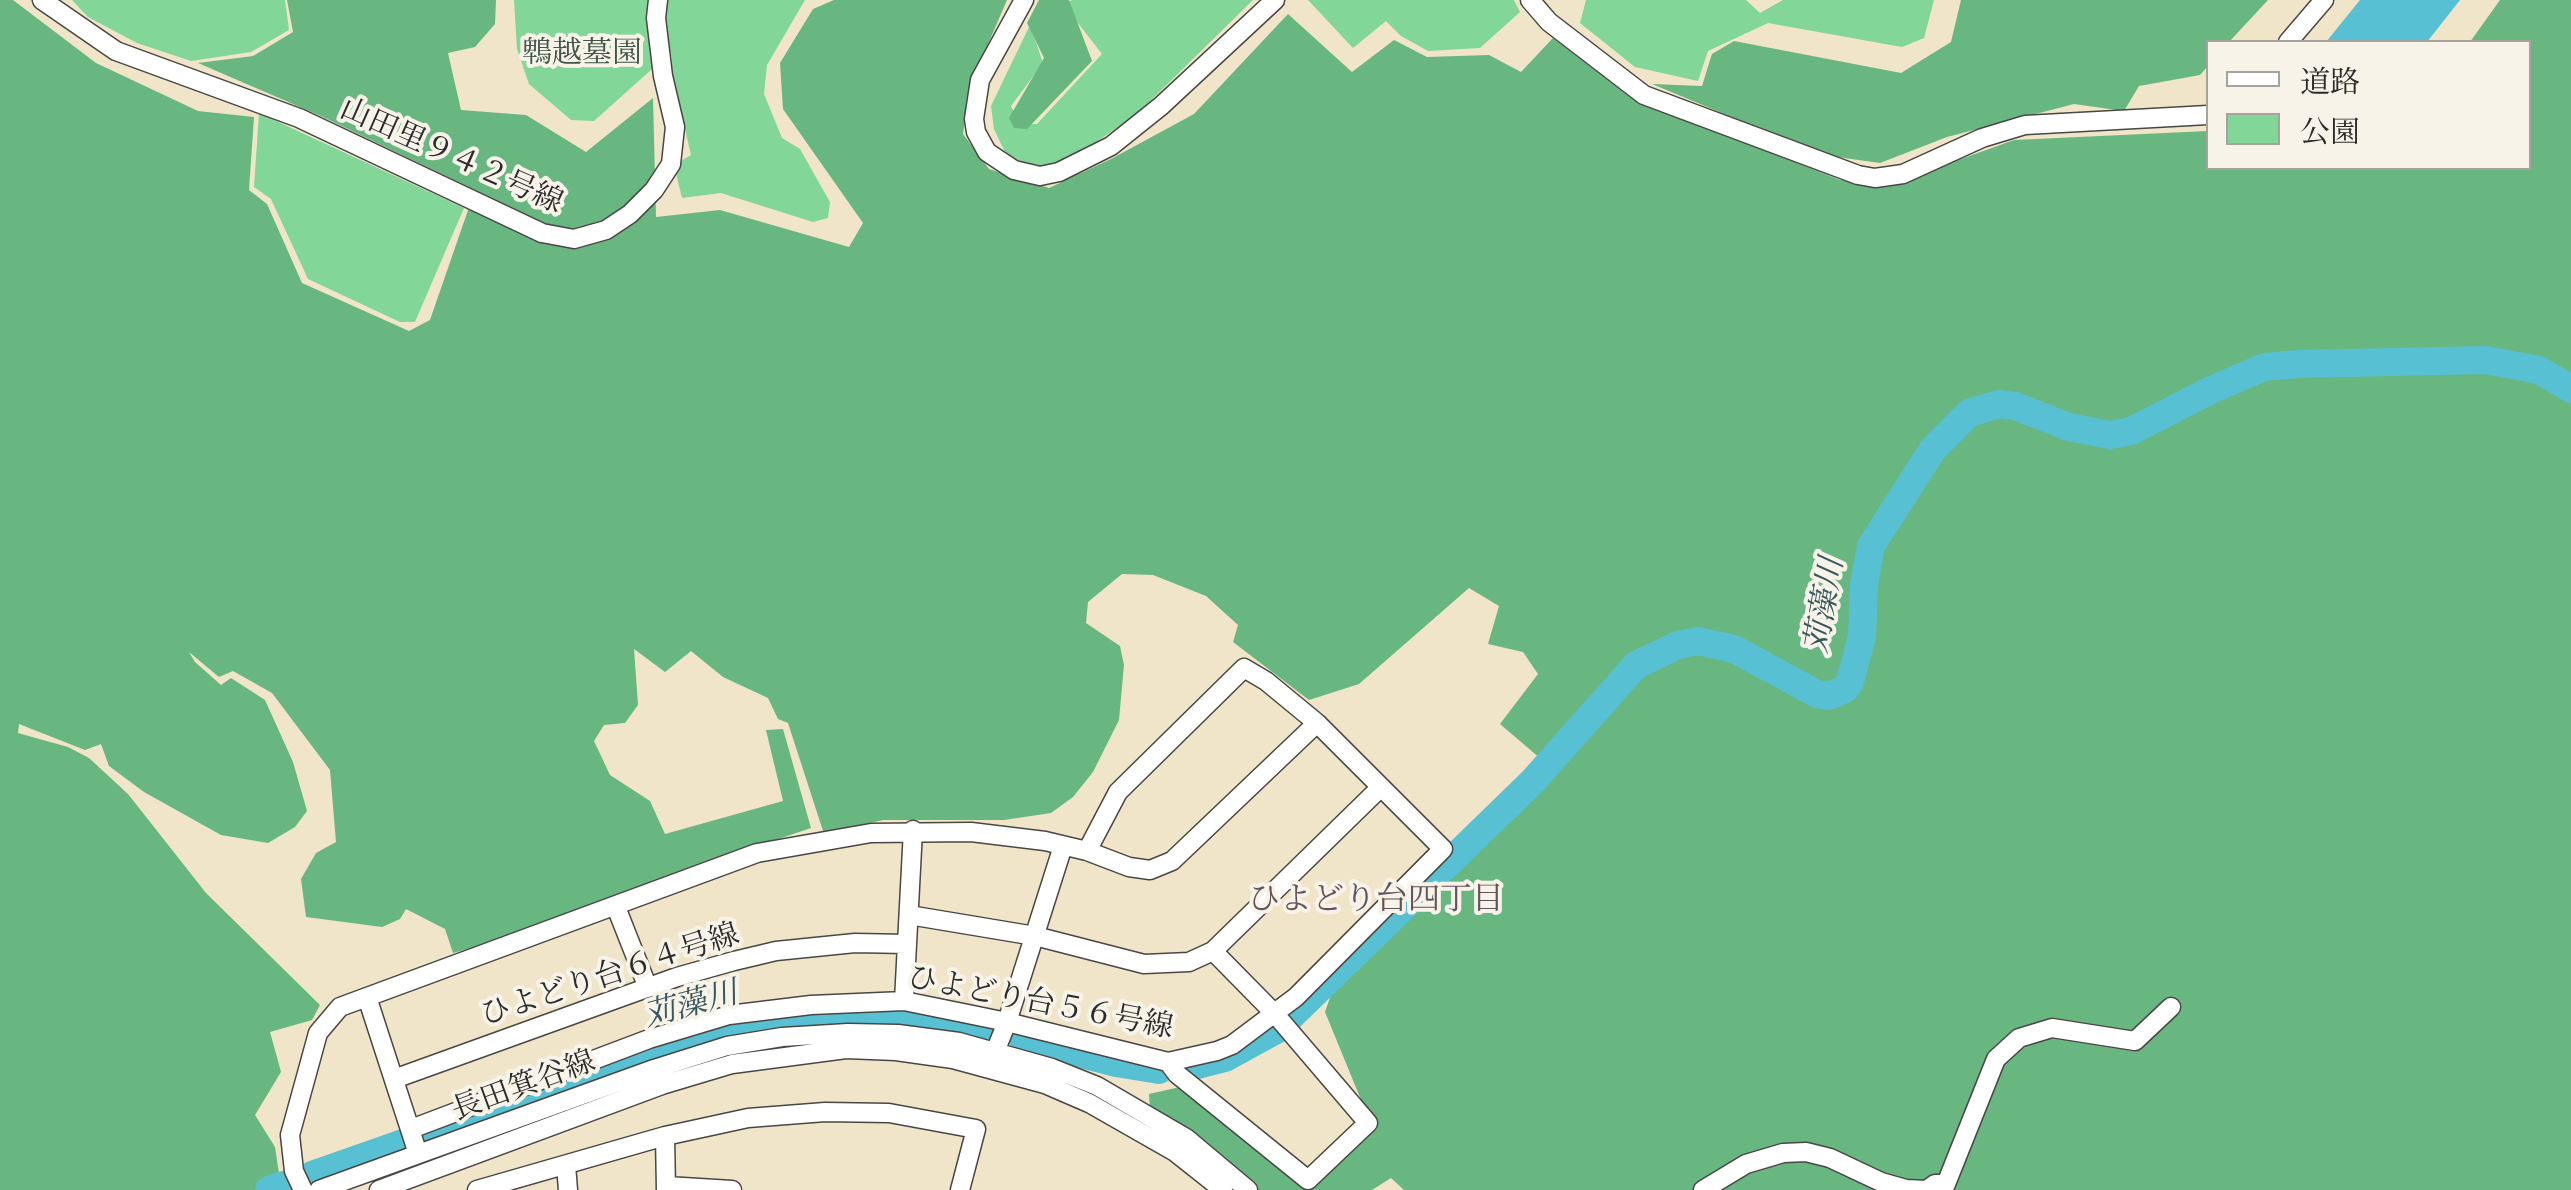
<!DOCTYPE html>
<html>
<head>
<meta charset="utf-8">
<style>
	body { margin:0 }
	#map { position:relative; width:2571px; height:1190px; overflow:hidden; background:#f0e4c9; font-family:"IM FELL Great Primer","Noto Serif JP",serif }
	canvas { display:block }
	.legend { position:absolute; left:2206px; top:40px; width:325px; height:130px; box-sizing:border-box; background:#f7f3e8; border:2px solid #a5a39c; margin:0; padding:12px 18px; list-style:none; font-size:30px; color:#2b2b2b }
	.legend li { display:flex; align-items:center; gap:20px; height:50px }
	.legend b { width:50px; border:2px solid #a5a39c }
</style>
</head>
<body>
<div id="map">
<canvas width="2571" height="1190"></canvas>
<ul class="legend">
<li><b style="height:12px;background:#fff"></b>道路</li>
<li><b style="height:28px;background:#81d698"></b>公園</li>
</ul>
</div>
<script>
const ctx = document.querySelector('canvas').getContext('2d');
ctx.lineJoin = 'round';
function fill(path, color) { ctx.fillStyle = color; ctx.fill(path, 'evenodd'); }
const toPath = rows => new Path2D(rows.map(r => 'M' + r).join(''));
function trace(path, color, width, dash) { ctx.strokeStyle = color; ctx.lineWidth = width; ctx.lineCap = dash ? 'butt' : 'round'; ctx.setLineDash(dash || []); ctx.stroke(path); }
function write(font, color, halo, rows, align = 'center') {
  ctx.font = font + ' "IM FELL Great Primer","Noto Serif JP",serif'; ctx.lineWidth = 8; ctx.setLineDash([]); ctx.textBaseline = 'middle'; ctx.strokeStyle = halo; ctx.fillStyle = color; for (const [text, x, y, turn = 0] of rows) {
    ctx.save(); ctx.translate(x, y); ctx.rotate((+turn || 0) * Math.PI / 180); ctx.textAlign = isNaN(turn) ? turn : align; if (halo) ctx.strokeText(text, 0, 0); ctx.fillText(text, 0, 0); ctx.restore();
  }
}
fill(toPath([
	[72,0,285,0,289,30,251,52,191,61,137,43,88,17],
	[514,0,805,0,767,65,764,94,782,138,800,149,830,202,828,218,813,222,721,193,682,198,674,165,691,155,673,77,671,52,594,121,571,120,529,84,517,49],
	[1072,0,1253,0,1137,114,1074,157,1045,166,1021,162,1005,152,994,129,991,106,1030,25,1043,63,1011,106,1020,124,1037,124,1102,54,1064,5],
	[1308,0,1514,0,1520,12,1480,48,1428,51,1401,36,1386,21,1353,48],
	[1586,0,1746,0,1760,13,1783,0,1934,0,1924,38,1902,47,1768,23,1708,51,1698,81,1635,67,1580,23],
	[259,113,464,208,415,322,400,322,308,279,271,199,254,187]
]), '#81d698');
fill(toPath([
	[0,0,13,0,96,63,198,111,254,117,249,190,267,204,302,283,409,331,430,320,475,190,323,117,198,63,253,56,293,32,287,0,496,0,495,24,475,47,448,53,461,110,526,115,586,152,653,98,656,217,720,210,849,247,863,223,783,109,780,63,813,9,834,0,1007,0,970,86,963,134,989,169,1049,188,1111,159,1194,114,1288,14,1352,72,1394,40,1427,57,1489,55,1521,72,1553,38,1630,97,1840,180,1894,183,2014,140,2208,131,2208,168,2528,168,2528,42,2470,42,2500,0,2571,0,2571,1190,1404,1190,1391,1178,1372,1190,1256,1190,1206,1142,1150,1109,1149,1094,1180,1087,1311,1185,1373,1129,1325,1012,1332,992,1357,959,1541,759,1500,724,1538,674,1523,652,1488,644,1499,606,1469,588,1359,684,1309,700,1233,642,1238,625,1206,596,1153,575,1122,574,1088,602,1086,623,1120,646,1124,665,1119,720,1093,772,1073,797,1051,813,1004,820,883,820,824,834,788,723,778,719,768,698,723,677,691,651,665,672,634,649,638,705,625,723,604,725,594,741,610,775,650,801,665,834,783,801,766,730,783,729,811,828,680,872,553,926,453,953,445,929,406,909,400,919,382,927,306,917,301,879,316,853,336,842,330,770,272,693,233,671,219,677,189,652,195,662,221,685,231,678,265,700,293,762,307,811,295,827,268,843,221,835,144,792,109,766,101,744,85,750,19,724,18,733,68,747,89,758,128,794,206,893,320,1005,312,1020,270,1032,281,1072,255,1115,275,1147,280,1180,257,1190,0,1190],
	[1039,0,1069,0,1092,61,1027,129,1014,128,1009,118,1044,58,1027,23],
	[1961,0,2268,0,2229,42,2208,42,2208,66,2200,75,2139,86,2124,111,2074,104,1947,137,1880,163,1823,155,1652,84,1702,86,1712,54,1734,41,1901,73,1951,42]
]), '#68b780');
fill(toPath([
	[2360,0,2460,0,2427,42,2326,42]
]), '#57c0d3');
trace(toPath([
	[1289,1018,1533,781,1636,665,1678,645,1698,641,1734,649,1817,694,1829,696,1845,689,1850,682,1862,636,1864,584,1871,546,1933,449,1969,413,1999,404,2015,406,2069,427,2110,435,2131,431,2211,390,2264,367,2298,364,2486,360,2539,370,2571,389],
	[1023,1039,1116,1063,1159,1070],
	[1186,1068,1225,1058,1278,1029],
	[425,1135,666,1046,796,1015,937,1019,987,1030],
	[312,1175,409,1141],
	[269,1190,283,1185]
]), '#57c0d3', 28);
const minor = toPath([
	[42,0,116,51,299,118,542,233,574,239,606,230,630,214,654,190,671,164,675,127,663,76,656,18,658,0],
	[1024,0,980,80,974,119,976,132,987,152,1014,170,1040,176,1059,172,1111,146,1161,106,1275,0],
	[1530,0,1549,22,1644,95,1858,175,1875,178,1903,174,1982,138,2025,125,2208,115],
	[2288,42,2324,0],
	[1087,851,1118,792,1244,668,1266,681,1317,723],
	[616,907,648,988],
	[909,915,1035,936,1144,964,1189,962,1213,951,1381,787],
	[904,1001,913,830],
	[993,1057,1007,1022,1063,846],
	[1168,1062,1177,1074,1308,1180,1368,1123,1275,1014,1213,951],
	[394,1079,677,977,734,961,776,951,855,943,907,944],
	[411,1129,649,1039,729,1015,811,1005,904,1001,1007,1022,1168,1062,1217,1051,1232,1045,1296,997,1443,849,1317,723,1172,861,1150,870,1129,867,1087,851,1045,841,971,832,871,833,757,853,367,997,418,1154],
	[665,1136,666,1190],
	[566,1165,568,1190],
	[667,1186,732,1190],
	[303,1190,294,1171,290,1135,318,1033,340,1007,367,997],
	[319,1190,654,1069,727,1046,782,1037,848,1033,898,1034,959,1042,1052,1068,1097,1086,1186,1138,1248,1190],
	[379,1190,662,1085,732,1064,846,1049,896,1051,953,1059,1045,1084,1089,1103,1175,1152,1223,1190],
	[477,1190,665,1136,748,1118,825,1112,889,1113,976,1129,960,1190],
	[1703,1190,1746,1164,1783,1153,1806,1152,1830,1158,1881,1182,1906,1189,1927,1190,1935,1184,1946,1184,1996,1059,2019,1038,2052,1028,2135,1041,2171,1007]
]);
trace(minor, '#494743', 21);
trace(minor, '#fff', 18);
write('30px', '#405646', '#f7f3e8', [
	["鵯越墓園",582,55]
]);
write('30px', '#2b2b2b', '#f7f3e8', [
	["山田里９４２号線",451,157,24],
	["ひよどり台６４号線",610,976,-18],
	["ひよどり台５６号線",1040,1004,11],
	["長田箕谷線",524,1087,-20]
]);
write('italic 32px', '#38585d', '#f7f3e8', [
	["苅藻川",1826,606,-80],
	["苅藻川",691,1006,-15]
]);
write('32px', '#63535c', '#f7f3e8', [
	["ひよどり台四丁目",1376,901]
]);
</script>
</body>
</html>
